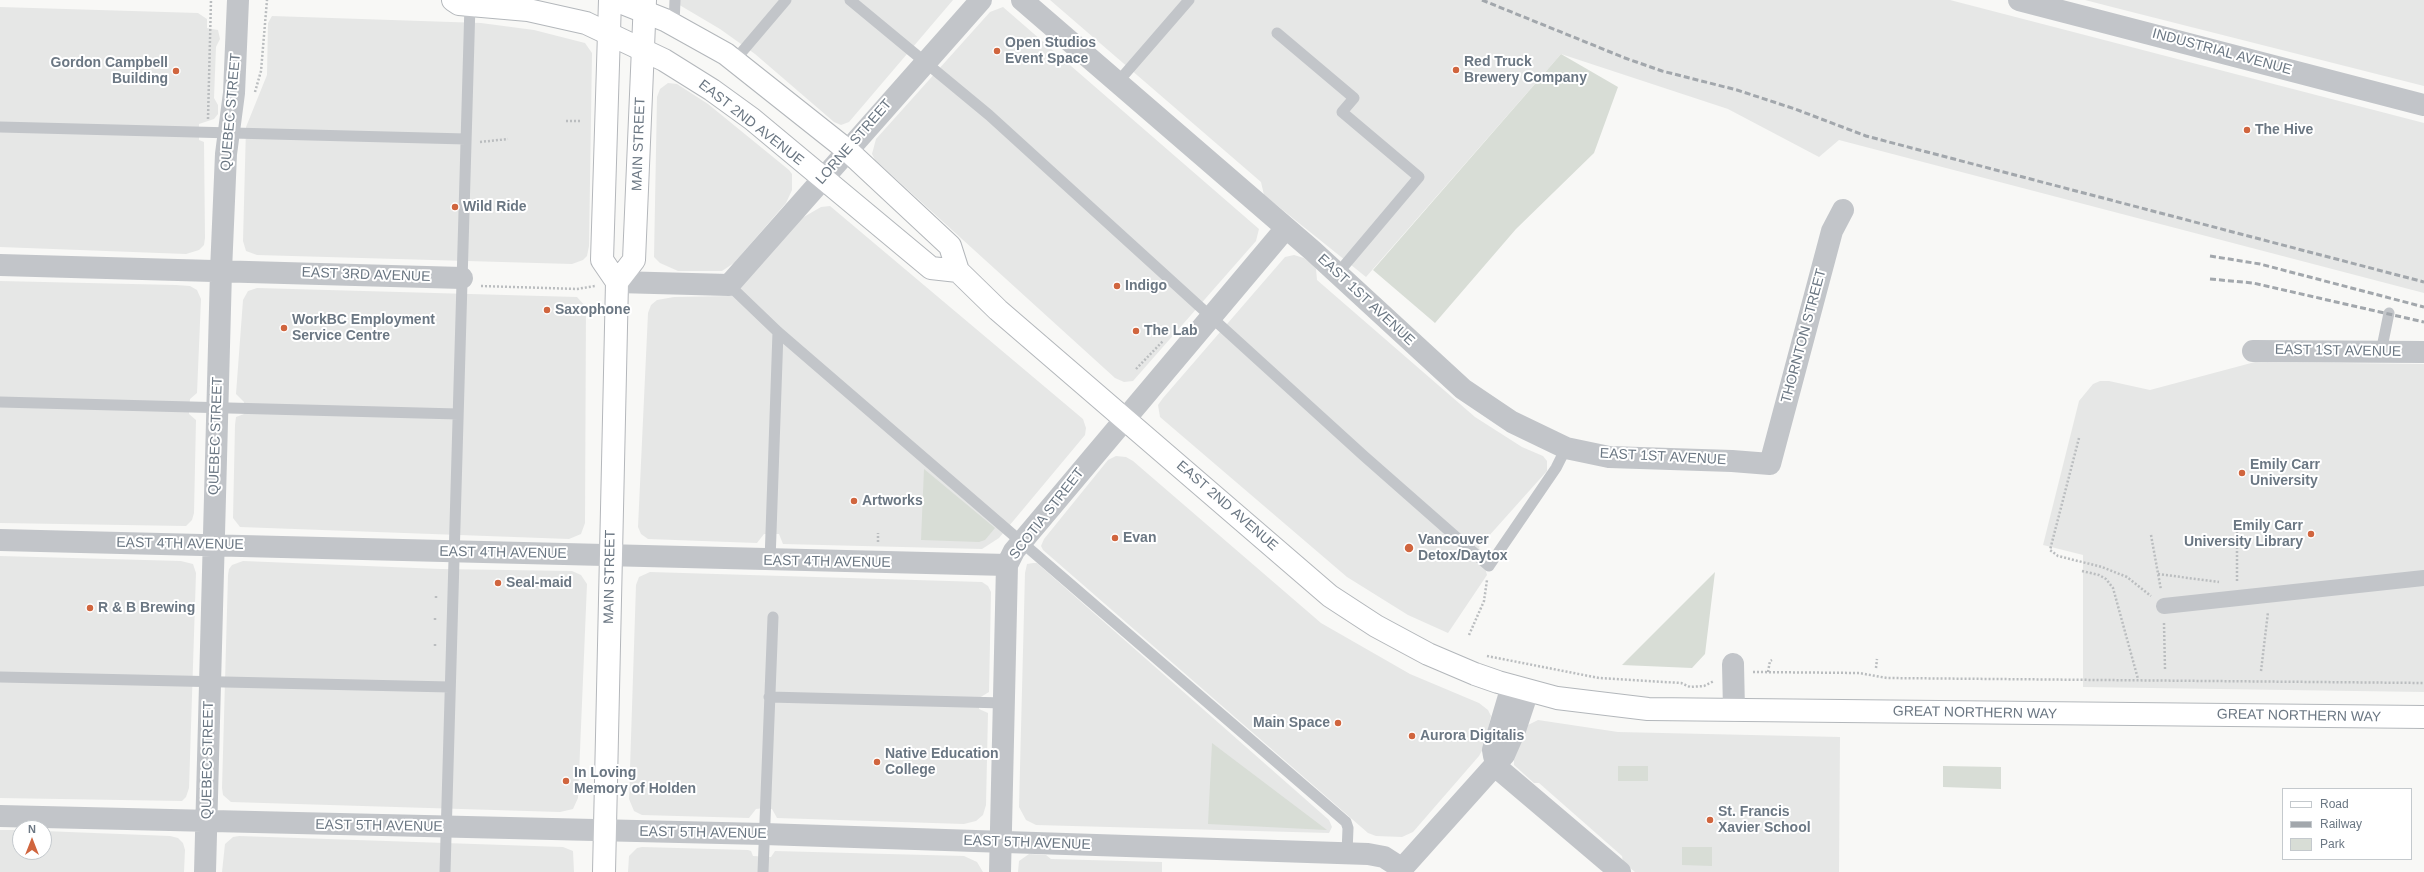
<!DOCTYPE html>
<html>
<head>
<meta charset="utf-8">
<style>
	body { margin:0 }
	#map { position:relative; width:2424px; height:872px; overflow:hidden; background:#f8f8f6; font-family:Helvetica,sans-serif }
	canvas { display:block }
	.legend { position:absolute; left:2282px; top:788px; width:130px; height:72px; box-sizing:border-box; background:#fff; border:1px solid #c4c9cd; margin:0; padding:5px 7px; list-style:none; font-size:12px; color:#6b7783 }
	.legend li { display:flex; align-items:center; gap:8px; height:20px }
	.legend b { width:20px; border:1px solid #c4c9cd }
	.north { position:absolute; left:12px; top:820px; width:40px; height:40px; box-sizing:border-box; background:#fff; border:1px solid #c4c9cd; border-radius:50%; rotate:0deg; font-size:11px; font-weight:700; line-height:16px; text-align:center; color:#6b7783 }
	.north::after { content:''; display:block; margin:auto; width:14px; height:18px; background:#d0653e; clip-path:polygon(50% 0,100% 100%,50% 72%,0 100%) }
</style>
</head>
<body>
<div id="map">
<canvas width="2424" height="872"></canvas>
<ul class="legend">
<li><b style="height:5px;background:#fff"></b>Road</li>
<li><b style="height:5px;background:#a2a7ac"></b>Railway</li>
<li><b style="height:11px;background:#d8ddd6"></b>Park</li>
</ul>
<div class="north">N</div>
</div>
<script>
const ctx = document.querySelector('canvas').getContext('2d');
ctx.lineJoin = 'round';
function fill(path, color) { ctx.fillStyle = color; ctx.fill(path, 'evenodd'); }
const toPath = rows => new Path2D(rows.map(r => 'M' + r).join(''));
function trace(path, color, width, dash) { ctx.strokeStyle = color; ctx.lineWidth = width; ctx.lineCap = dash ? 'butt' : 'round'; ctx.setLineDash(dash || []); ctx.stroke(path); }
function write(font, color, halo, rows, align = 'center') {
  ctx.font = font + ' Helvetica,sans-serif'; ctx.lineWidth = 4; ctx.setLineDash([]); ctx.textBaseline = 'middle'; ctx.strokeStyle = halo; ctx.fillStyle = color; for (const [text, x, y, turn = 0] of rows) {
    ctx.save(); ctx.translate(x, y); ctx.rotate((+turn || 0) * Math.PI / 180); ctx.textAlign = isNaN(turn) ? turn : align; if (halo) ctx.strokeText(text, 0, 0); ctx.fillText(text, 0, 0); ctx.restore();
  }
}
fill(toPath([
	[671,0,953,0,849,122,841,125,834,122,755,54,720,29],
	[1050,0,1950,0,2424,123,2424,293,1839,140,1819,157,1728,109,1561,54,1366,277,1264,195,1261,182],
	[2085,0,2424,0,2424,86,2116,8],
	[0,7,198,13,207,19,207,28,218,30,220,39,216,47,214,98,218,105,218,114,214,119,199,124,199,140,204,142,205,238,204,245,199,250,186,254,0,247],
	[1003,7,1259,229,1256,241,1133,381,1124,382,1115,378,875,160,872,154,876,139,990,12],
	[272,16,481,23,534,30,585,43,592,53,589,246,587,256,583,260,572,264,257,255,246,251,243,241,246,127,267,75,268,23],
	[668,83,677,84,708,104,789,170,792,174,792,190,786,203,734,263,722,271,678,271,660,263,654,257,657,97,660,89],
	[830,206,1083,419,1086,428,1085,435,999,538,982,549,783,544,779,534,764,534,757,543,648,539,641,534,638,527,648,313,651,305,657,300,674,297,730,296,802,218,821,207],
	[1294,255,1304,258,1312,264,1316,269,1317,280,1475,417,1522,447,1543,456,1547,461,1547,471,1479,547,1487,575,1448,633,1408,615,1347,577,1160,417,1158,405,1163,398,1285,257],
	[0,281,176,285,190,286,197,290,201,299,197,393,190,399,189,414,196,420,194,513,192,520,186,526,0,523],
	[257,288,577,297,586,307,585,523,581,534,569,539,240,527,233,518,235,425,236,417,244,414,244,402,236,394,243,300,248,291],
	[2255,362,2424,364,2424,692,2083,687,2083,555,2043,545,2079,401,2093,384,2100,381,2109,381,2150,390],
	[1116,456,1126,457,1133,461,1321,623,1410,674,1479,703,1488,710,1491,716,1484,747,1479,756,1413,832,1402,837,1376,836,1368,833,1043,550,1041,546,1044,539,1108,460],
	[0,556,181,561,193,564,196,573,189,788,186,797,182,801,0,798],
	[243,561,441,569,572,571,581,575,587,584,578,798,573,809,560,812,231,802,223,795,222,788,228,575,229,569,232,565],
	[1033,563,1037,563,1329,820,1332,827,1329,833,1036,825,1026,820,1019,807,1025,573,1027,564],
	[650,572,982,582,988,586,991,592,989,692,979,698,979,709,988,713,986,805,983,815,976,821,964,824,777,818,772,809,765,808,756,809,749,818,642,815,634,811,629,799,636,585,639,577],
	[1538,720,1618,732,1840,737,1839,872,1635,872,1623,862,1622,856,1539,783,1534,783,1514,765,1514,756,1524,727],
	[0,830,20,830,20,852,44,852,44,831,170,836,178,838,183,843,185,850,184,872,0,872],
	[239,836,563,847,573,851,574,872,222,872,225,844,233,837],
	[642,847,748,850,751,851,753,856,771,857,775,851,964,856,977,862,983,872,628,872,629,856,637,848],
	[1029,854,1046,855,1051,859,1162,862,1162,872,1018,872,1019,861]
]), '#e6e7e6');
fill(toPath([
	[1561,54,1618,87,1594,153,1516,229,1435,323,1373,270],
	[924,469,995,528,985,540,979,542,921,540],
	[1715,572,1705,654,1692,668,1622,665],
	[1212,743,1327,830,1208,824],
	[1618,766,1648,766,1648,781,1618,781],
	[1943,766,2001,767,2001,789,1943,787],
	[1682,847,1712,847,1712,866,1682,865]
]), '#d8ddd6');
const secondary = toPath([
	[453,0,459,4,528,10,586,23,664,60,712,90,752,119,931,268,958,271],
	[615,0,665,20,726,54,847,150,950,246,958,271,998,310,1330,596,1376,626,1428,654,1475,674,1498,682,1557,698,1648,709,2424,717]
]);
const primary = toPath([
	[617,282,634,260,645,0],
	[604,872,617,282,602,260,610,0]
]);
trace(secondary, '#b3b7bb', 24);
trace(primary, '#b4b7bb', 24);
trace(toPath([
	[255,92,261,71,267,0],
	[208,119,211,0],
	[566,121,580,121],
	[480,142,508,139],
	[481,286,577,289,595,286],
	[1136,369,1163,341],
	[2079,438,2050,550,2058,556,2102,567,2127,577,2151,596],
	[2151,535,2161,590],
	[878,542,878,533],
	[2082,571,2099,575,2106,579,2113,588,2138,679],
	[2158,574,2219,582],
	[2237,581,2237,530],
	[436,596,436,599],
	[435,618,435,621],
	[2164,623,2165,669],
	[1469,635,1484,601,1487,580],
	[435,644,435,648],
	[1487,656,1599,678,1681,683,1690,687,1704,686,1714,681],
	[1876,668,1877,659],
	[2261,671,2268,612],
	[1753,672,1859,673,1887,678,2424,683],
	[1768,672,1770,661,1772,660]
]), '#babdbf', 2.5, [2, 2]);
trace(toPath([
	[850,0,989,115,1364,456,1489,566,1556,468,1566,448],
	[674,25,675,0],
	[1277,33,1354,98,1342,112,1419,177,1338,273],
	[735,60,786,0],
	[1117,83,1189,0],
	[0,127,466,139],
	[729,285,778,332,1346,822,1348,828,1347,853],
	[2381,352,2389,313],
	[0,402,458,414],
	[770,561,778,332],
	[0,677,450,687],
	[769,697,1004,703],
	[445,872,470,4],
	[763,872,773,617]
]), '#c2c5c9', 11);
trace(toPath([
	[2164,606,2424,578]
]), '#c2c5c9', 16);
trace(toPath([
	[1022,0,1313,251,1463,389,1512,422,1566,448,1609,457,1732,461,1770,464,1832,231,1843,210],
	[2019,0,2424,105],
	[0,265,462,278],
	[617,282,729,285,981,0],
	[2253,351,2424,352],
	[0,540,1007,565],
	[1733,664,1734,710],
	[1494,756,1493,750,1512,686],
	[1494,765,1620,872],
	[0,816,764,834,1368,854,1384,857,1401,868],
	[205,872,221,271,226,154,234,93,238,0],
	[1000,872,1007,565,1014,551,1286,228],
	[1399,872,1504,755,1515,730,1528,691]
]), '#c2c5c9', 22);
trace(secondary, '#fff', 22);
trace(primary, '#fff', 22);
trace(toPath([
	[1482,0,1625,58,1662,71,1737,90,1795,109,1866,136,2424,282],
	[2210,256,2260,264,2424,307],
	[2210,279,2253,283,2424,322]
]), '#a2a7ac', 3, [6, 3]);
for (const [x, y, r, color] of [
	[997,51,4,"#d0653e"],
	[1456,70,4,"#d0653e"],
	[176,71,4,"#d0653e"],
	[2247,130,4,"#d0653e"],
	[455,207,4,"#d0653e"],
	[1117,286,4,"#d0653e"],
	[547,310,4,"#d0653e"],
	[284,328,4,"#d0653e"],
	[1136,331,4,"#d0653e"],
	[2242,473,4,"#d0653e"],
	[854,501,4,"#d0653e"],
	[2311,534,4,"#d0653e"],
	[1115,538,4,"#d0653e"],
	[1409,548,5,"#d0653e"],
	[498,583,4,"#d0653e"],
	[90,608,4,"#d0653e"],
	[1338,723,4,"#d0653e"],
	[1412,736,4,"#d0653e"],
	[877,762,4,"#d0653e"],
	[566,781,4,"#d0653e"],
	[1710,820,4,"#d0653e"]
]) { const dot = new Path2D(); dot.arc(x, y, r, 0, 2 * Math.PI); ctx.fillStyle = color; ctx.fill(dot); trace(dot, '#fff', 1.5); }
write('bold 14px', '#6b7783', '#fff', [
	["Open Studios",1005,43],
	["Event Space",1005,59],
	["Red Truck",1464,62],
	["Brewery Company",1464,78],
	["Gordon Campbell",168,63,"right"],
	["Building",168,79,"right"],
	["The Hive",2255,130],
	["Wild Ride",463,207],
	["Indigo",1125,286],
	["Saxophone",555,310],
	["WorkBC Employment",292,320],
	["Service Centre",292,336],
	["The Lab",1144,331],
	["Emily Carr",2250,465],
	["University",2250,481],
	["Artworks",862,501],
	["Emily Carr",2303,526,"right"],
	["University Library",2303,542,"right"],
	["Evan",1123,538],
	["Vancouver",1418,540],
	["Detox/Daytox",1418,556],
	["Seal-maid",506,583],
	["R & B Brewing",98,608],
	["Main Space",1330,723,"right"],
	["Aurora Digitalis",1420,736],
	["Native Education",885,754],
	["College",885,770],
	["In Loving",574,773],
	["Memory of Holden",574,789],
	["St. Francis",1718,812],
	["Xavier School",1718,828]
], 'left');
write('14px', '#6b7783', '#fff', [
	["INDUSTRIAL AVENUE",2222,52,15],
	["QUEBEC STREET",231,112,-85],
	["EAST 2ND AVENUE",751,123,38],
	["LORNE STREET",854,142,-49],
	["MAIN STREET",639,144,-88],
	["EAST 3RD AVENUE",366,275,2],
	["EAST 1ST AVENUE",1366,300,43],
	["THORNTON STREET",1804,336,-75],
	["EAST 1ST AVENUE",2338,351,1],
	["QUEBEC STREET",216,436,-88],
	["EAST 1ST AVENUE",1663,457,3],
	["EAST 2ND AVENUE",1227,506,41],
	["SCOTIA STREET",1047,514,-52],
	["EAST 4TH AVENUE",180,544,1],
	["EAST 4TH AVENUE",503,553,1],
	["EAST 4TH AVENUE",827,562,1],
	["MAIN STREET",610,577,-89],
	["GREAT NORTHERN WAY",1975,713,1],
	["GREAT NORTHERN WAY",2299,716,1],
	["QUEBEC STREET",208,760,-89],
	["EAST 5TH AVENUE",379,826,1],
	["EAST 5TH AVENUE",703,833,1],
	["EAST 5TH AVENUE",1027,843,2]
]);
</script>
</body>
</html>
